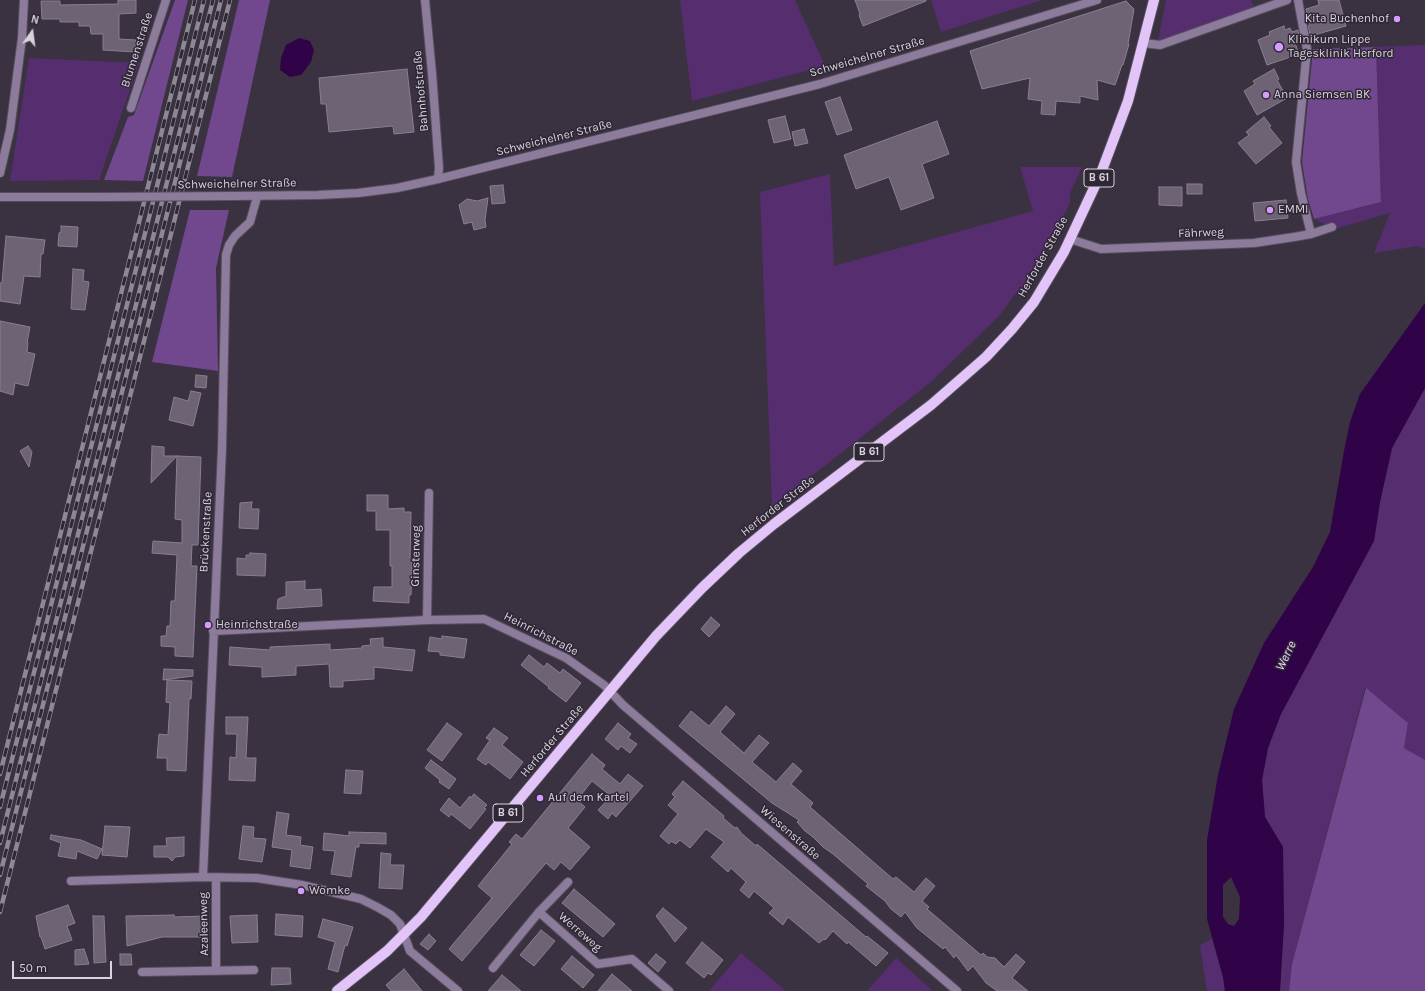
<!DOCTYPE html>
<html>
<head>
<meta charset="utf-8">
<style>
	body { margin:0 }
	#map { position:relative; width:1425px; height:991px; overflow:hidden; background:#3a3141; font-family:Karla,sans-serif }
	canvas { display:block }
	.north { position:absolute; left:12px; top:12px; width:40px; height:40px; -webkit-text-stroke:3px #302736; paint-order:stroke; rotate:14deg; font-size:11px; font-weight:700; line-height:16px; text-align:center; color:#d8d3dd }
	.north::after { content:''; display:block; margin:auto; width:14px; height:18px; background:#d8d3dd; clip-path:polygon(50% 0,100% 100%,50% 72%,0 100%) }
	.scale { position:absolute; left:12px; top:961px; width:100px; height:18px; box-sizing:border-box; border:2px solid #d8d3dd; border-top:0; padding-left:5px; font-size:12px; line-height:14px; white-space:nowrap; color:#d8d3dd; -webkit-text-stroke:3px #302736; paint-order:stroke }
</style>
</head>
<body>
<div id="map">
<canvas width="1425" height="991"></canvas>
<div class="north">N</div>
<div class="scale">50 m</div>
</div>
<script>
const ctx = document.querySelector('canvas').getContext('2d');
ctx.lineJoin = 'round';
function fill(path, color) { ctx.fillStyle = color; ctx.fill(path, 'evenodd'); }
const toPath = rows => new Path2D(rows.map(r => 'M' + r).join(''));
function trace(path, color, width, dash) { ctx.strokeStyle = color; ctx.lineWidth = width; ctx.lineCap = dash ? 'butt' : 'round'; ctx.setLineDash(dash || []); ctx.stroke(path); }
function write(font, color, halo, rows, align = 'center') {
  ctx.font = font + ' Karla,sans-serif'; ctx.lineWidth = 3; ctx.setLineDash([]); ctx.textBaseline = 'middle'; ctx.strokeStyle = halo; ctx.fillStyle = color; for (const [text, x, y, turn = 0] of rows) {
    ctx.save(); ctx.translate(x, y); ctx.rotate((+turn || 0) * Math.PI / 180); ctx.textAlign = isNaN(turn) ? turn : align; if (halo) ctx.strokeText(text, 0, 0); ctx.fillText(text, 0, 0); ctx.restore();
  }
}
fill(toPath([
	[680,0,795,0,825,66,692,101],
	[931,0,1042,0,941,32],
	[1166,0,1251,0,1254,8,1158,41],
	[1425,45,1425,249,1418,246,1374,253,1390,213,1335,229,1314,219,1381,202,1376,47],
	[29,58,139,63,99,180,10,181],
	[1020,167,1082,167,1070,193,1070,203,1027,286,1014,295,1000,315,932,381,840,454,772,506,760,192,830,174,834,266,1033,211],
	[1425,388,1425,760,1404,748,1408,723,1365,688,1292,964,1289,991,1280,991,1284,924,1283,847,1265,817,1262,780,1268,748,1281,714,1374,541,1380,502,1392,448],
	[1212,939,1223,977,1225,991,1207,991,1200,945],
	[741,953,786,991,709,991],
	[896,958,932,990,930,991,867,991]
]), '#562e6f');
fill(toPath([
	[175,0,188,0,143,181,104,180,128,117,134,115],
	[239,0,270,0,232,177,197,176],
	[1376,47,1381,202,1314,219,1308,199,1302,162,1313,49],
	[190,210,229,210,216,268,218,371,152,362],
	[1366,688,1408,723,1404,748,1425,760,1425,991,1289,991,1292,964]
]), '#71488d');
fill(toPath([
	[299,38,310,41,314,50,311,62,301,75,290,77,280,70,281,58,286,45],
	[1425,303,1425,388,1392,448,1380,502,1374,541,1281,714,1268,748,1262,780,1265,817,1283,847,1284,924,1280,991,1225,991,1223,977,1207,919,1207,840,1218,775,1234,709,1264,643,1313,567,1330,532,1344,451,1350,422,1360,394],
	[1231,877,1240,897,1239,919,1234,926,1228,924,1223,917,1223,885]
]), '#300247');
const building = toPath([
	[118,0,136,0,136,13,119,14,119,39,136,40,135,52,103,50,103,34,91,34,90,26,79,26,79,22,60,22,60,19,42,19,41,1,60,1,60,5,118,4,118,0],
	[855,0,926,0,926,1,863,26,859,15,860,14,855,0],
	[1318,0,1339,0,1346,26,1314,35,1314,38,1311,38,1308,26,1310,25,1306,9,1319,5,1318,0],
	[1126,1,1134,9,1128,44,1129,44,1123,65,1122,65,1115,85,1097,80,1098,100,1080,96,1080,103,1056,101,1055,115,1041,114,1042,101,1028,99,1030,78,982,89,970,51,1126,1],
	[1284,26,1285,30,1290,28,1292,32,1298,30,1300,39,1294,40,1299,54,1267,65,1258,40,1270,35,1269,32,1284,26],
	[407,69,414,132,394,134,393,126,329,132,326,104,321,104,319,78,407,69],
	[1274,69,1279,79,1277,80,1287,98,1257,115,1244,91,1255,84,1253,81,1274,69],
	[840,97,852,130,837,135,825,102,840,97],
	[785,116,791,139,774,143,768,120,785,116],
	[1264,117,1271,126,1269,127,1282,143,1256,164,1238,143,1249,135,1246,132,1264,117],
	[937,121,949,154,922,164,934,198,901,210,889,177,856,189,844,155,937,121],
	[804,129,808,143,795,146,792,132,804,129],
	[1187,184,1202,184,1202,194,1187,194,1187,184],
	[503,185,505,203,492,204,490,186,503,185],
	[1159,187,1182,187,1182,206,1159,205,1159,187],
	[488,198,485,220,486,227,474,230,472,222,464,224,459,205,467,199,477,201,488,198],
	[1286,200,1288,218,1255,221,1253,203,1286,200],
	[61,226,78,227,77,247,58,246,59,233,61,232,61,226],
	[6,236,45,240,43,254,41,254,40,277,24,276,20,304,0,301,0,283,2,283,6,236],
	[73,269,84,270,83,281,89,282,85,310,71,309,73,269],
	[0,321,30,327,27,343,28,343,27,352,35,354,28,386,15,383,13,395,0,391,0,321],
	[196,375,207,376,206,388,195,387,196,375],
	[191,391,201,393,193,426,169,420,174,397,188,401,191,391],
	[28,446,32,452,29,467,20,451,28,446],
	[152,446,164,447,164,456,177,456,151,483,152,446],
	[177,456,201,457,198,545,192,545,191,566,197,566,193,657,175,656,175,647,161,646,161,636,166,636,167,626,170,626,171,601,175,601,177,555,152,553,153,541,182,543,182,520,175,519,177,456],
	[367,495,388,495,388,509,404,508,404,512,411,512,410,558,412,559,411,595,409,595,409,603,373,601,374,587,392,587,392,566,390,566,390,530,376,530,376,511,367,511,367,495],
	[252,502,251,509,259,509,258,529,239,528,240,503,252,502],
	[250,553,266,554,265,576,237,575,237,558,246,559,246,555,250,555,250,553],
	[305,581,305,590,321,589,322,606,277,609,278,599,286,596,286,582,305,581],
	[711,617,720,625,709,637,701,629,711,617],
	[442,636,467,639,464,658,440,655,440,652,428,651,430,637,442,639,442,636],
	[383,638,383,647,415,650,412,671,374,667,374,679,343,681,343,687,330,687,329,664,296,666,296,675,262,677,262,667,229,665,230,647,270,650,270,647,330,644,330,650,362,648,362,646,371,645,370,639,383,638],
	[529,655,544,667,547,663,560,673,563,669,581,683,566,702,548,688,549,687,521,665,529,655],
	[164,669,193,670,193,676,163,680,164,669],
	[167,680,192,681,191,699,189,699,186,771,167,770,167,758,157,758,159,734,168,735,170,703,166,702,167,680],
	[726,706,735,714,720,732,744,753,759,735,769,743,752,762,776,782,793,763,802,771,791,784,813,803,810,807,893,879,896,877,914,892,926,878,935,886,922,901,929,907,927,909,981,955,983,953,987,957,995,958,1004,967,1016,954,1025,962,1012,978,1028,991,997,991,986,983,973,966,968,971,956,955,954,958,945,947,943,949,917,928,905,912,901,917,891,909,885,901,866,886,868,884,833,854,823,847,813,837,805,831,797,822,799,820,772,803,679,726,691,711,709,726,726,706],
	[226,717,248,717,246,758,256,758,255,781,229,780,230,757,236,758,237,734,226,734,226,717],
	[447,723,462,734,442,761,427,750,447,723],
	[618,723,631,734,628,738,637,744,630,753,621,746,618,750,605,739,618,723],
	[494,728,508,738,502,745,523,762,510,779,488,762,486,765,477,759,490,740,486,738,494,728],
	[592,754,605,765,602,769,620,784,628,774,643,786,616,817,612,813,608,819,598,810,611,796,592,781,577,800,585,807,568,828,590,847,570,870,561,862,554,870,546,863,462,961,449,949,492,898,478,886,512,844,509,842,516,834,522,839,592,754],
	[431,760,456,779,449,789,439,782,440,780,425,768,431,760],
	[346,770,363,771,361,794,344,793,346,770],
	[683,781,724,816,723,818,735,828,737,827,741,833,756,846,757,844,866,937,867,936,888,953,876,966,848,942,847,944,833,931,825,940,824,939,819,943,788,917,783,925,769,913,774,908,754,891,749,898,740,890,746,882,731,868,728,872,711,857,724,842,706,829,690,848,680,840,676,844,671,841,669,844,660,836,678,814,668,805,675,797,672,794,683,781],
	[474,794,487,805,484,808,486,809,470,829,451,814,449,817,440,810,449,798,460,808,470,796,471,798,474,794],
	[277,812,289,814,286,835,301,837,300,845,313,847,310,869,290,866,292,850,272,847,277,812],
	[105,826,130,827,127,857,102,855,105,826],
	[243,826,254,827,253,838,266,839,262,862,239,859,243,826],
	[349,832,386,833,386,844,359,843,359,847,356,847,351,877,331,874,335,851,323,850,324,833,349,836,349,832],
	[51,835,81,840,102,849,97,859,77,851,76,859,58,856,61,843,50,839,51,835],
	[184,837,184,856,175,857,172,861,168,857,154,857,154,846,167,846,166,838,184,837],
	[381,853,391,854,390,865,404,865,402,889,379,888,381,853],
	[574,889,615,924,603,937,562,903,574,889],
	[68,905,75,923,67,926,72,940,45,949,41,937,40,937,36,916,68,905],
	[663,908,687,928,675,942,656,916,663,908],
	[276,914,303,916,302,937,275,935,276,914],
	[174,915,174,917,203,916,203,937,162,937,127,946,126,916,174,915],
	[257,915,258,942,232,943,230,916,257,915],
	[93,916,104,916,106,962,94,963,93,916],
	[323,919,353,927,347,946,345,945,338,972,328,969,335,942,318,937,323,919],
	[541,930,555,941,534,966,520,955,541,930],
	[429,934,436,941,428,950,420,944,429,934],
	[702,942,723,960,711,975,708,973,704,978,686,963,702,942],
	[84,949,89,964,75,965,75,950,84,949],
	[120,954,131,954,132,965,120,965,120,954],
	[656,954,666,962,658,972,648,963,656,954],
	[572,956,594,975,583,988,561,969,572,956],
	[272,968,290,968,291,984,271,985,272,968],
	[404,969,422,991,391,991,386,985,404,969],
	[612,974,632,991,598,991,612,974],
	[502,975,521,991,488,991,502,975]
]);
fill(building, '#6d6374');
trace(building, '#897f91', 1);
const minor = toPath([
	[425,0,432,73,439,168,438,179],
	[1298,0,1307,49,1296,162,1301,193,1311,234],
	[1143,43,1160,45,1287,0],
	[131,108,166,0],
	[0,173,10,130,22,38,24,0],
	[1070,239,1101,249,1254,243,1294,237,1311,234,1332,227],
	[427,620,429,493],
	[213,631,427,620,484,619,566,658,604,685,623,705,957,991],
	[203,877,222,449,226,255,229,245,235,236,250,222,257,197],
	[216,878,216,971],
	[71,881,203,877,257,878,302,885,361,899,377,907,391,915,400,924,410,951,458,991],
	[539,912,598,964,632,959,669,991],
	[493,968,539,912,568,882],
	[142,972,254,970]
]);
const tertiary = toPath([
	[235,196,318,195,358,193,397,188,438,179,820,84,1097,0],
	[0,197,105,197]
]);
const primary = toPath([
	[337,991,387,951,421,917,656,636,702,588,739,553,774,524,931,405,986,357,1012,329,1034,302,1064,252,1101,173,1128,101,1154,0]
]);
trace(minor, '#564e5d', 10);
trace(tertiary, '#564e5d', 10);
trace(primary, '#564e5d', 12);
trace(minor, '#8d7b9c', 8);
trace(tertiary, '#8d7b9c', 8);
trace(primary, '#e2c4f9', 10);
const rail = toPath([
	[0,774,195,0],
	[0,807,204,0],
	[0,843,213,0],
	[0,875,221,0],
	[0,912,230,0]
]);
trace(rail, '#8e8894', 4.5);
trace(rail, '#302736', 3, [9]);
const tertiaryBridge = toPath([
	[105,197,235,196]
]);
trace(tertiaryBridge, '#564e5d', 10, []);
trace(tertiaryBridge, '#8d7b9c', 8);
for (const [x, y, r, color] of [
	[1397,19,4,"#d49cfc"],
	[1279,47,5,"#d49cfc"],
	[1266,95,4,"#d49cfc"],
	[1270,210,4,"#d49cfc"],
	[208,625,4,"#d49cfc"],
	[540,798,4,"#d49cfc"],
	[301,891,4,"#d49cfc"]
]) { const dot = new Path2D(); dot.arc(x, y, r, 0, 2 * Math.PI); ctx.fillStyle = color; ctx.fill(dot); trace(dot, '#302736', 1.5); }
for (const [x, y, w] of [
	[1099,178,30],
	[869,452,30],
	[508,813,30]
]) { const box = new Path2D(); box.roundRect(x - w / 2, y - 9, w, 18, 3); ctx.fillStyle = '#302736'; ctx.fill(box); trace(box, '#d8d3dd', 1); }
write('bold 11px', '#d8d3dd', null, [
	["B 61",1099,178],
	["B 61",869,452],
	["B 61",508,813]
]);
write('12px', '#d8d3dd', '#302736', [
	["Kita Buchenhof",1389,19,"right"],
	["Klinikum Lippe",1288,40],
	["Tagesklinik Herford",1288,54],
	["Anna Siemsen BK",1274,95],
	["EMMI",1278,210],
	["Heinrichstraße",216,625],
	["Auf dem Kartel",548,798],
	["Womke",309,891]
], 'left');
write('12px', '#d8d3dd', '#302736', [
	["Blumenstraße",137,50,-72],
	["Schweichelner Straße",867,57,-16],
	["Bahnhofstraße",421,91,-95],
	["Schweichelner Straße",554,138,-14],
	["Schweichelner Straße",237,184,-1],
	["Fährweg",1201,233,-2],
	["Herforder Straße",1043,257,-61],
	["Herforder Straße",778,506,-38],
	["Brückenstraße",206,532,-87],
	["Ginsterweg",416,556,-89],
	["Heinrichstraße",541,634,27],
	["Herforder Straße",552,741,-50],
	["Wiesenstraße",790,833,41],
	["Azaleenweg",204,924,-91],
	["Werreweg",580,932,41]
]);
write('italic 13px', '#e9d3fb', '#302736', [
	["Werre",1286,656,-64]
]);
</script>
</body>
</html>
